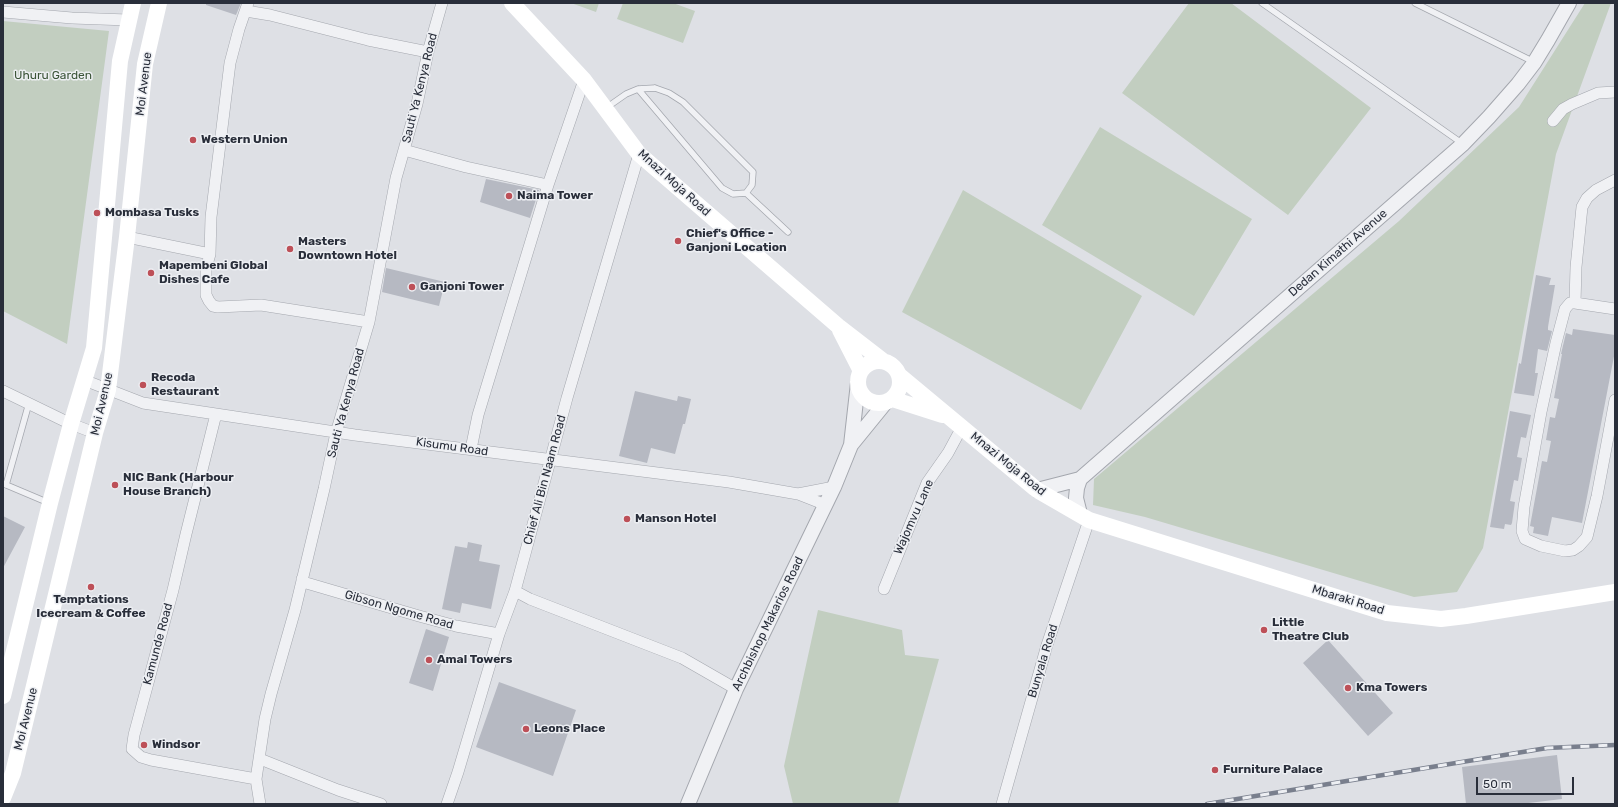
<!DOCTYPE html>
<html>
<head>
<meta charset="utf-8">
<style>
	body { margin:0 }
	#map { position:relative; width:1618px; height:807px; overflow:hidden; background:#dee0e5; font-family:Rubik,sans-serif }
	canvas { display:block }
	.frame { position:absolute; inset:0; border:4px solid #292e3a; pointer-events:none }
	.scale { position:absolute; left:1476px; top:777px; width:98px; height:18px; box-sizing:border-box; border:2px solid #292e3a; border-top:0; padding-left:5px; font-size:12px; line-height:14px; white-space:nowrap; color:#292e3a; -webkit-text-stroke:3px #edeff3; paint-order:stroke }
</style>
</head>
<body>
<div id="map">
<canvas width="1618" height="807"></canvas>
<div class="frame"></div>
<div class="scale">50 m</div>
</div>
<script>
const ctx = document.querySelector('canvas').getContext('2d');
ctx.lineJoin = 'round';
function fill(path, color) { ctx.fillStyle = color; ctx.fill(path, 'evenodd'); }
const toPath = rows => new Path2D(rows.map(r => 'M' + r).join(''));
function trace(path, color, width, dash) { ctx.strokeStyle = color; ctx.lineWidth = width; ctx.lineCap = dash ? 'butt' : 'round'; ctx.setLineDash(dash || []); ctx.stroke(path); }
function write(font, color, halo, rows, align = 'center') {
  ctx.font = font + ' Rubik,sans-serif'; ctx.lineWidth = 3; ctx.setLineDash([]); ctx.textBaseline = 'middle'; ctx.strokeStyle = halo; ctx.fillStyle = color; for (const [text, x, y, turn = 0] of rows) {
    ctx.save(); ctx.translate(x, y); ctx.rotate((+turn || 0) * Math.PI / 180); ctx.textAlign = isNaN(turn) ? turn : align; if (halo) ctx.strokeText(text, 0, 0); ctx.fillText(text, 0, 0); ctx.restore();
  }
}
fill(toPath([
	[571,3,599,3,596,12],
	[623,3,673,3,695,11,683,43,617,19],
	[1189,3,1231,3,1371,108,1288,215,1122,93],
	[1585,3,1611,3,1556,154,1483,548,1457,592,1414,597,1145,517,1093,505,1094,479,1399,221,1519,107],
	[3,21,109,31,67,344,3,311],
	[1100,127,1252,219,1194,316,1042,225],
	[963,190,1142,296,1081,410,902,312],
	[818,610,902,630,905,655,939,659,898,804,793,804,784,766]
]), '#c2cec0');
fill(toPath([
	[206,3,241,3,236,15,206,5],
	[486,179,539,190,530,218,480,202],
	[386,268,445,282,439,306,382,292],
	[1536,275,1551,278,1549,285,1555,285,1548,327,1548,330,1552,331,1547,351,1538,349,1535,373,1538,373,1534,396,1514,393,1519,363,1521,364],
	[1573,329,1615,335,1615,351,1582,523,1552,517,1548,536,1533,533,1534,527,1530,526,1542,461,1547,462,1551,441,1546,440,1550,417,1555,418,1559,399,1554,398,1562,354,1561,354,1566,333,1572,335],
	[635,391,677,401,678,396,691,399,685,424,683,424,675,454,651,448,647,463,619,456],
	[1510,411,1531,415,1526,438,1521,437,1517,457,1522,458,1518,481,1514,480,1510,501,1515,502,1512,523,1511,525,1505,524,1504,529,1490,527],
	[3,516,25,527,3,568],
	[468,542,482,545,479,561,500,565,491,609,462,603,460,613,442,609,455,546,467,548],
	[426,629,449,637,433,691,409,683],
	[1328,640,1393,713,1368,736,1303,663],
	[499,682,576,710,553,776,476,747],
	[1557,755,1562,799,1520,804,1466,804,1462,767]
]), '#b6b9c2');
const service = toPath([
	[1262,3,1463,144],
	[1415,3,1534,62],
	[655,88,669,93,683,102,753,172,752,185,746,193,733,194,722,188,638,89,655,88],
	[606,108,626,94,638,89],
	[746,193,788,232],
	[4,484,49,503],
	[6,485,29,403]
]);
const minor = toPath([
	[248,3,239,29,230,63,211,217,210,254,206,268,206,295,209,301,213,306,218,307,261,305,369,322],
	[246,11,270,15,368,40,428,52],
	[3,12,72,18,128,20],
	[1553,121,1563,109,1572,104,1598,93,1615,92],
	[404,150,466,167,548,185],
	[127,237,210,254],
	[1575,303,1576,267,1582,207,1587,198,1596,190,1615,180],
	[1615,309,1575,303,1570,303,1565,309,1556,343,1541,412,1524,507,1522,531,1525,539,1541,546,1565,551,1573,550,1579,546,1587,537,1597,496,1615,400],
	[84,380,143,403,355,435,729,482,798,494,826,505],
	[3,391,71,424,95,433],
	[216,414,186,534,173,590,134,735,132,749,141,757,151,760,256,779],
	[471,449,478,415,548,185,584,80],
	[798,494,834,487],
	[302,579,303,582,419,616,456,626,499,634],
	[884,589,927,483,948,453,962,427],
	[515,591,530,599,682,658,736,689],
	[260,759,338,790,381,804],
	[260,804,256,779,265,719,271,694,295,610,324,489,336,433,369,322,396,178,417,104,428,52,442,3],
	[447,804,458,772,499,634,515,591,567,398,639,154],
	[1002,804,1047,645,1089,520]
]);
const tertiary = toPath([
	[851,445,886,402],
	[1080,479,1077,488,1076,498,1080,514],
	[1037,490,1080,479,1463,144,1489,117,1518,84,1534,63,1548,40,1569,3],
	[688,804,736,689,834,487,851,445,858,383]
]);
trace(service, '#a4a7ae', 7);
trace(minor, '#a4a7ae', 12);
trace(tertiary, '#a4a7ae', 16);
trace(service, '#f0f1f4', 5.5);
trace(minor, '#f0f1f4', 11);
trace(tertiary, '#f0f1f4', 14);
trace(toPath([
	[512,3,584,80,639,154,838,326,882,360],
	[840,330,861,371],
	'858 382a21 21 0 1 1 42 0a21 21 0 1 1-42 0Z',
	[900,376,1037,490,1089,520,1387,613,1441,619,1466,616,1615,592],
	[892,399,942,415],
	[3,696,50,503,71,424,94,348,120,61,133,3],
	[3,798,13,773,95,433,108,390,127,237,145,64,159,3]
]), '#fff', 16);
const rail = toPath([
	[1207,804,1547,748,1615,745]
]);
trace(rail, '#797f8d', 4.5);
trace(rail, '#edeff3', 3, [9]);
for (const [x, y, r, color] of [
	[193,140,4,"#bd5058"],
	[509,196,4,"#bd5058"],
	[97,213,4,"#bd5058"],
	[678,241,4,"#bd5058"],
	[290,249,4,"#bd5058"],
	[151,273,4,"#bd5058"],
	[412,287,4,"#bd5058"],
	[143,385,4,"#bd5058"],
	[115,485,4,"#bd5058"],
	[627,519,4,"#bd5058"],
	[91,587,4,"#bd5058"],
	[1264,630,4,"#bd5058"],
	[429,660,4,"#bd5058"],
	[1348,688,4,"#bd5058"],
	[526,729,4,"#bd5058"],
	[144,745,4,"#bd5058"],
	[1215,770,4,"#bd5058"]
]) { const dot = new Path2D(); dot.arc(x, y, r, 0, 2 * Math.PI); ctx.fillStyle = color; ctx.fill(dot); trace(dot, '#edeff3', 1.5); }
write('12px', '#3b5438', '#edeff3', [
	["Uhuru Garden",53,76]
]);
write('12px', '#292e3a', '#edeff3', [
	["Moi Avenue",144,84,-83],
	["Sauti Ya Kenya Road",420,88,-76],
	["Mnazi Moja Road",674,183,42],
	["Dedan Kimathi Avenue",1338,253,-41],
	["Sauti Ya Kenya Road",346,403,-75],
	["Moi Avenue",102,404,-77],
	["Kisumu Road",452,447,8],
	["Mnazi Moja Road",1008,464,39],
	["Chief Ali Bin Naam Road",545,480,-75],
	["Wajomvu Lane",914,517,-66],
	["Mbaraki Road",1348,600,17],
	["Gibson Ngome Road",399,610,16],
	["Archbishop Makarios Road",768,624,-64],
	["Kamunde Road",158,644,-75],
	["Bunyala Road",1043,661,-73],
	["Moi Avenue",26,719,-76]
]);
write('bold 12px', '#292e3a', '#edeff3', [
	["Western Union",201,140],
	["Naima Tower",517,196],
	["Mombasa Tusks",105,213],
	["Chief's Office -",686,234],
	["Ganjoni Location",686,248],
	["Masters",298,242],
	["Downtown Hotel",298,256],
	["Mapembeni Global",159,266],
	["Dishes Cafe",159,280],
	["Ganjoni Tower",420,287],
	["Recoda",151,378],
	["Restaurant",151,392],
	["NIC Bank (Harbour",123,478],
	["House Branch)",123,492],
	["Manson Hotel",635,519],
	["Temptations",91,600,"center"],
	["Icecream & Coffee",91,614,"center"],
	["Little",1272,623],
	["Theatre Club",1272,637],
	["Amal Towers",437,660],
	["Kma Towers",1356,688],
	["Leons Place",534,729],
	["Windsor",152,745],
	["Furniture Palace",1223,770]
], 'left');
</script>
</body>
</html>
